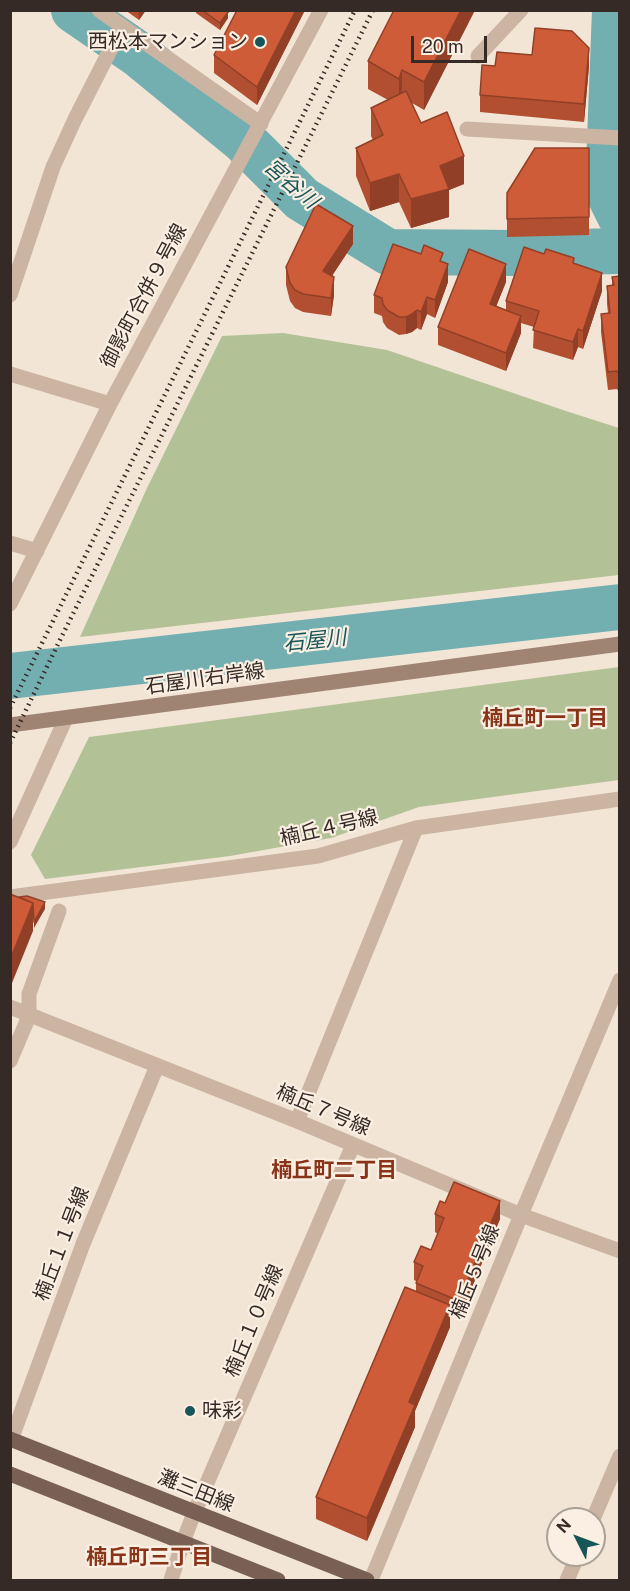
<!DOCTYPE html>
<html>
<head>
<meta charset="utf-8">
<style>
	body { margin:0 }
	#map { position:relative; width:630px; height:1591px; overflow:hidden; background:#f2e5d6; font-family:"Public Sans",sans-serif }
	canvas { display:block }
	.frame { position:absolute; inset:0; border:12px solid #352a25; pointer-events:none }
	.north { position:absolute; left:546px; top:1507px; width:60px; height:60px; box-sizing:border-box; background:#faefe2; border:2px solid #aba096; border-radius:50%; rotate:312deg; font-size:16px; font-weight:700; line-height:24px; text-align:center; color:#352a25 }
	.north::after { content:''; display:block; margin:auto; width:21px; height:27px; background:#185559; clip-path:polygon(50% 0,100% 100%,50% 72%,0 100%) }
	.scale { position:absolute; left:411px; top:36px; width:76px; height:27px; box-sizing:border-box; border:3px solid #352a25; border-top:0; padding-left:8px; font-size:18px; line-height:21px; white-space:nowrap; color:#352a25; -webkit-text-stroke:4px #faefe2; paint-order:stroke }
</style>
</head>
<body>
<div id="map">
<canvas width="630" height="1591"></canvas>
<div class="frame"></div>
<div class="north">N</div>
<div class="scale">20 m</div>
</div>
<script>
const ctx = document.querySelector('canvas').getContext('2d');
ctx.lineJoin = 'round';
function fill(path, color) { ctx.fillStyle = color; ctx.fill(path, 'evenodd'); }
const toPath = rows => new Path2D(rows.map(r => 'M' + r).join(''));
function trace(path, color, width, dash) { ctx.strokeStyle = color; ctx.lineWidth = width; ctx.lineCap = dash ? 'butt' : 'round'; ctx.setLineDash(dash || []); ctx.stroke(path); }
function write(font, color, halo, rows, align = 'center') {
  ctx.font = font + ' "Public Sans","Noto Sans JP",sans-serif'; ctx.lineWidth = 4.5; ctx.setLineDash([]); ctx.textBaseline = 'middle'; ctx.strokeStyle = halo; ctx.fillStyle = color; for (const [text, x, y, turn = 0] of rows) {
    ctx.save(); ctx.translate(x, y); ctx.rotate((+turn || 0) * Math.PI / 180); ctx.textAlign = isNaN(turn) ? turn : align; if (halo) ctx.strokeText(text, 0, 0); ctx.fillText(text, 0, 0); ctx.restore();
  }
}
fill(toPath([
	[283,333,387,350,566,411,619,428,619,575,80,637,147,488,222,336],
	[619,667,619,780,419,807,331,838,230,856,45,879,31,855,89,737]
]), '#b3c296');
trace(toPath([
	[74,10,138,54,243,140,302,199,388,252,519,253,620,251],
	[615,10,608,192,620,216],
	[10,676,620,607]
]), '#73afb1', 46);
trace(toPath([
	[99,10,261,124],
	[478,56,521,10],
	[467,129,620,138],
	[10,295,53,167,75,119,122,27],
	[10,374,110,404],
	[10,543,37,551],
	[10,604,110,404,321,10],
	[10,842,66,718],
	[10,897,318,856,416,828,620,799],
	[10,1007,297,1121,521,1215,620,1251],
	[10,1061,29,1016,29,994,59,911],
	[297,1121,416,828],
	[11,1440,83,1244,157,1066],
	[593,1519,620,1456],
	[171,1580,183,1542,194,1513,353,1145],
	[371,1580,521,1215,620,980],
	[567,1580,578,1555]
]), '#cbb4a2', 15);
trace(toPath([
	[10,725,620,644]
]), '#9f8373', 15);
trace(toPath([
	[10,1439,367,1580],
	[10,1474,278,1580]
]), '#786054', 15);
trace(toPath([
	[10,708,355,10],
	[10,743,58,644,373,10]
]), '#352a25', 4.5, [1.5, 4.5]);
fill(toPath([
	[125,10,146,10,139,20],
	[196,10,230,10,228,13,228,18,220,30,196,13],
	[305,10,257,105,214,73,214,55],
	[394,10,475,10,424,110,412,103,421,123,464,184,449,190,449,217,411,228,399,202,370,211,356,176,356,148,373,140,371,136,371,108,388,100,368,89,368,61],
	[495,66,589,66,584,122,480,112,480,95],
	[589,148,589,235,507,237,507,193],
	[353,244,332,276,334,295,331,316,303,312,295,308,290,301,286,285,286,267],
	[443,262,448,282,435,318,427,314,421,330,417,328,412,332,406,334,399,335,387,328,383,322,382,316,374,313,374,295],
	[574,264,602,291,583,349,578,347,573,360,533,348,534,327,521,323,521,333,506,371,438,345,438,327,506,282,496,306,506,310,506,301],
	[620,276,620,395,617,389,608,390,601,332,601,314,608,313,607,304,607,286,612,285,612,277],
	[445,1203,500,1219,459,1319,450,1315,450,1327,415,1411,415,1427,367,1541,316,1519,316,1497,416,1291,416,1281,414,1280,414,1262,431,1250,438,1234,435,1232,435,1214]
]), '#b24f30');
fill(toPath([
	[139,10,146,10,139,20],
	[227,10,230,10,228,13,228,18,220,30,220,23],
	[296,10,305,10,257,105,257,87],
	[461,10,475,10,424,110,424,82],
	[589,48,589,66,584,122,584,104],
	[402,70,402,98,399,107,399,79],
	[464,156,464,184,449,190,449,217,411,228,411,199,440,166],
	[399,174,399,202,370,211,370,183],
	[353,226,353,244,323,289,323,271],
	[448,264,448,282,435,318,435,300],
	[506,264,506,282,490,322,490,304],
	[602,273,602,291,583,349,583,331],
	[334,277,334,295,331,316,331,298],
	[427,297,427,314,421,330,421,312],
	[417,310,417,328,412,332,406,334,406,317],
	[521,316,521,333,506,371,506,353],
	[578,329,578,347,573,360,573,342],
	[45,902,45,909,34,928,34,922],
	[33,903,33,931,10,988,10,960],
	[500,1201,500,1219,459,1319,459,1301],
	[450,1305,450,1327,415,1411,415,1427,367,1541,367,1518,409,1402]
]), '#914027');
const building = toPath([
	[202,10,227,10,228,12,220,23,202,10],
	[237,10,296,10,257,87,214,55,237,10],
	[394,10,461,10,424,82,402,70,399,79,368,61,394,10],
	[535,28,572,31,589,48,584,104,480,95,482,65,495,66,497,52,532,55,535,28],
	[406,91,421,123,447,112,464,156,440,166,449,189,411,199,399,174,370,183,356,148,383,135,371,108,406,91],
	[535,148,589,148,589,217,507,219,507,193,535,148],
	[316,204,353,226,323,271,334,277,331,298,303,294,295,290,290,283,286,267,316,204],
	[393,244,421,254,424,245,443,253,440,261,448,264,435,300,427,297,421,312,417,310,412,314,406,317,399,317,387,310,383,304,382,298,374,295,393,244],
	[524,247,544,254,546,249,574,258,573,263,602,273,583,331,578,329,573,342,533,330,539,311,506,301,524,247],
	[469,249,506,264,490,304,521,316,506,353,438,327,469,249],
	[620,276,620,377,617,371,608,372,601,314,610,313,607,286,614,285,612,277,620,276],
	[10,894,33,903,10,960,10,894],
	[27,896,45,902,34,922,33,903,19,897,27,896],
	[454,1182,500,1201,459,1301,416,1283,423,1266,414,1262,421,1246,431,1250,444,1218,435,1214,440,1201,445,1203,454,1182],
	[405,1287,450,1305,409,1402,415,1405,367,1518,316,1497,405,1287]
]);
fill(building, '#cf5c38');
trace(building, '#914027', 1.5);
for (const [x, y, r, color] of [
	[260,42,6,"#185559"],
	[190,1411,6,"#185559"]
]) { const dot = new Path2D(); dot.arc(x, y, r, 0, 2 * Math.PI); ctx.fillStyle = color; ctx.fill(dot); trace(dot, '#faefe2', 2); }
write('20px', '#352a25', '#faefe2', [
	["西松本マンション",248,42],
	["味彩",202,1411,"left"]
], 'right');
write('20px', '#352a25', '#faefe2', [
	["御影町合併９号線",144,296,-62],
	["石屋川右岸線",205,679,-8],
	["楠丘４号線",329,828,-13],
	["楠丘７号線",323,1110,23],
	["楠丘１１号線",62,1244,-69],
	["楠丘５号線",475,1272,-68],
	["楠丘１０号線",254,1321,-67],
	["灘三田線",196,1491,22]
]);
write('italic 21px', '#185559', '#faefe2', [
	["宮谷川",291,184,41],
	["石屋川",315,641,-6]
]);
write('bold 21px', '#893318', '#faefe2', [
	["楠丘町一丁目",545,719],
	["楠丘町二丁目",334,1171],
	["楠丘町三丁目",149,1558]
]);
</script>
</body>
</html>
